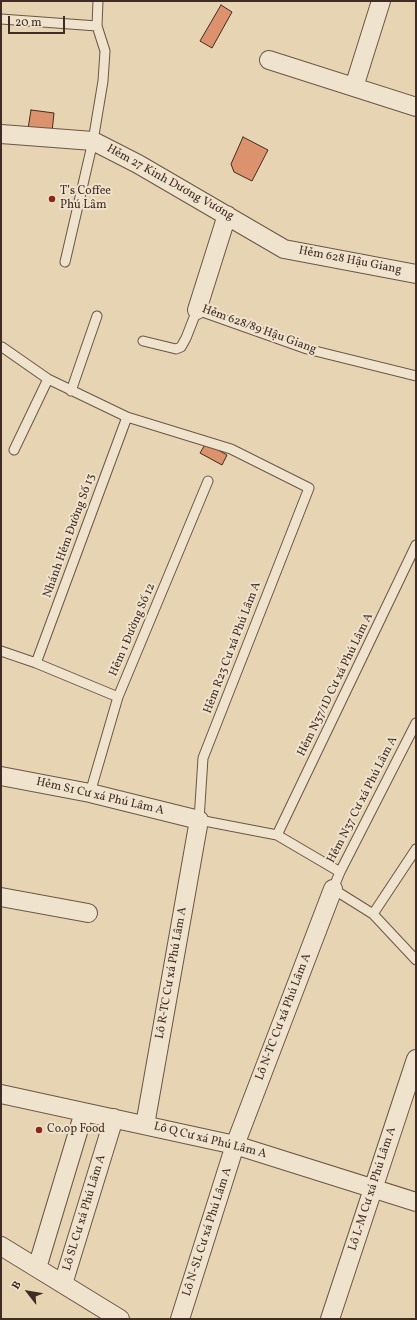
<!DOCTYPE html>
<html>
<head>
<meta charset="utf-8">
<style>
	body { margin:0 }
	#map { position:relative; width:417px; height:1320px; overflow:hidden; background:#e6d4b2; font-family:Vollkorn,serif }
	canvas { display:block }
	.frame { position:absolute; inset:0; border:2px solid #412c23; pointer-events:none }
	.north { position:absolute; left:8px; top:1272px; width:40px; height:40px; -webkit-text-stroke:3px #efe3cd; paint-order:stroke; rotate:301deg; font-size:11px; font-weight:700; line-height:16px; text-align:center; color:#412c23 }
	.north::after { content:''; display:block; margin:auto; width:14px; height:18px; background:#412c23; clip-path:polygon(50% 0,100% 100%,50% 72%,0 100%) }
	.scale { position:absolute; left:8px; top:16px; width:57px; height:18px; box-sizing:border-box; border:2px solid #412c23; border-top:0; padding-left:5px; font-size:12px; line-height:14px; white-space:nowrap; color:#412c23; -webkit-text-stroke:3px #efe3cd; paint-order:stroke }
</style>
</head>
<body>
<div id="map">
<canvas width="417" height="1320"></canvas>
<div class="frame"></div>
<div class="north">B</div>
<div class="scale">20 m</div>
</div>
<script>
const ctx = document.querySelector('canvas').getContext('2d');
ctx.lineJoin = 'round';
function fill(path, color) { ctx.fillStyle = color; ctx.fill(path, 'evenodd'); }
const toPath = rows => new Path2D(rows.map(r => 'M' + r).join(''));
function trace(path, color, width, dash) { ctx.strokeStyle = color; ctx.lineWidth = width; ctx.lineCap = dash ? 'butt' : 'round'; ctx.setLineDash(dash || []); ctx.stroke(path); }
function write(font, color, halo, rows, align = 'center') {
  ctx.font = font + ' Vollkorn,serif'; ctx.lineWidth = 4; ctx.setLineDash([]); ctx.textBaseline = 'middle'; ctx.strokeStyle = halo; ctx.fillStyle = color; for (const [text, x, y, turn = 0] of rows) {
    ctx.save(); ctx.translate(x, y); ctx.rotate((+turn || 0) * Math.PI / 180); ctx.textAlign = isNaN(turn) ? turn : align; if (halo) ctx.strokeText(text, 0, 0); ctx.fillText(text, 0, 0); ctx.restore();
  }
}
const building = toPath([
	[221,5,232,12,212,48,200,41,221,5],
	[31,110,54,113,52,132,28,129,31,110],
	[243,137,268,150,252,181,234,172,231,164,243,137],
	[206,443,227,455,222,465,200,453,206,443]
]);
fill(building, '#dc926d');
trace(building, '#412c23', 1);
const service = toPath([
	[1,19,97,26],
	[65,262,93,141,103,81,105,51,97,26,98,1],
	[143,341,176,349,181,347,186,338,197,310,307,349,416,376],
	[2,347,48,379,127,417,231,449,309,488,203,758,199,820,277,835,340,872],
	[71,391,97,316],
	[14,450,48,379],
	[1,651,36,663,118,697],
	[36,663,127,417],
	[416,723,340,872,333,889,373,914,416,960],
	[90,793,118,697,208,481],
	[277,835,416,545],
	[373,914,416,849]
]);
const minor = toPath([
	[269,60,416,107],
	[354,87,381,1],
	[1,134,93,141,138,164,284,249,416,274],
	[197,310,227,215],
	[1,776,90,793,199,820,145,1125],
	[1,897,88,913],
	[1,1094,235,1145,416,1202],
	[1,1246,120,1319],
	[37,1268,84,1112],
	[63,1284,114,1118],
	[180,1319,235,1145,333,889],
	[330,1319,416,1059]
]);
trace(service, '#6a5647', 11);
trace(minor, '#6a5647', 20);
trace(service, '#efe3cd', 9);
trace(minor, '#efe3cd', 18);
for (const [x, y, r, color] of [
	[52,199,4,"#8f2418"],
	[39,1130,4,"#8f2418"]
]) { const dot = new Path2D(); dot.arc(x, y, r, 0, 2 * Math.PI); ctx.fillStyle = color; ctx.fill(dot); trace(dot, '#efe3cd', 1.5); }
write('12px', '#412c23', '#efe3cd', [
	["Hẻm 27 Kinh Dương Vương",170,183,29],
	["Hẻm 628 Hậu Giang",350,261,11],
	["Hẻm 628/89 Hậu Giang",259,330,20],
	["Nhánh Hẻm Đường Số 13",70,536,-70],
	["Hẻm 1 Đường Số 12",133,630,-67],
	["Hẻm R23 Cư xá Phú Lâm A",233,648,-69],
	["Hẻm N37/1D Cư xá Phú Lâm A",336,685,-64],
	["Hẻm S1 Cư xá Phú Lâm A",100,797,13],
	["Hẻm N37 Cư xá Phú Lâm A",363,800,-63],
	["Lô R-TC Cư xá Phú Lâm A",172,973,-80],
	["Lô N-TC Cư xá Phú Lâm A",284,1017,-69],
	["Lô Q Cư xá Phú Lâm A",210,1141,14],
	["Lô L-M Cư xá Phú Lâm A",373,1189,-72],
	["Lô SL Cư xá Phú Lâm A",85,1213,-73],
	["Lô N-SL Cư xá Phú Lâm A",208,1232,-72]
]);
write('12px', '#412c23', '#efe3cd', [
	["T’s Coffee",60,192],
	["Phú Lâm",60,206],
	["Co.op Food",47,1130]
], 'left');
</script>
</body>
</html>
